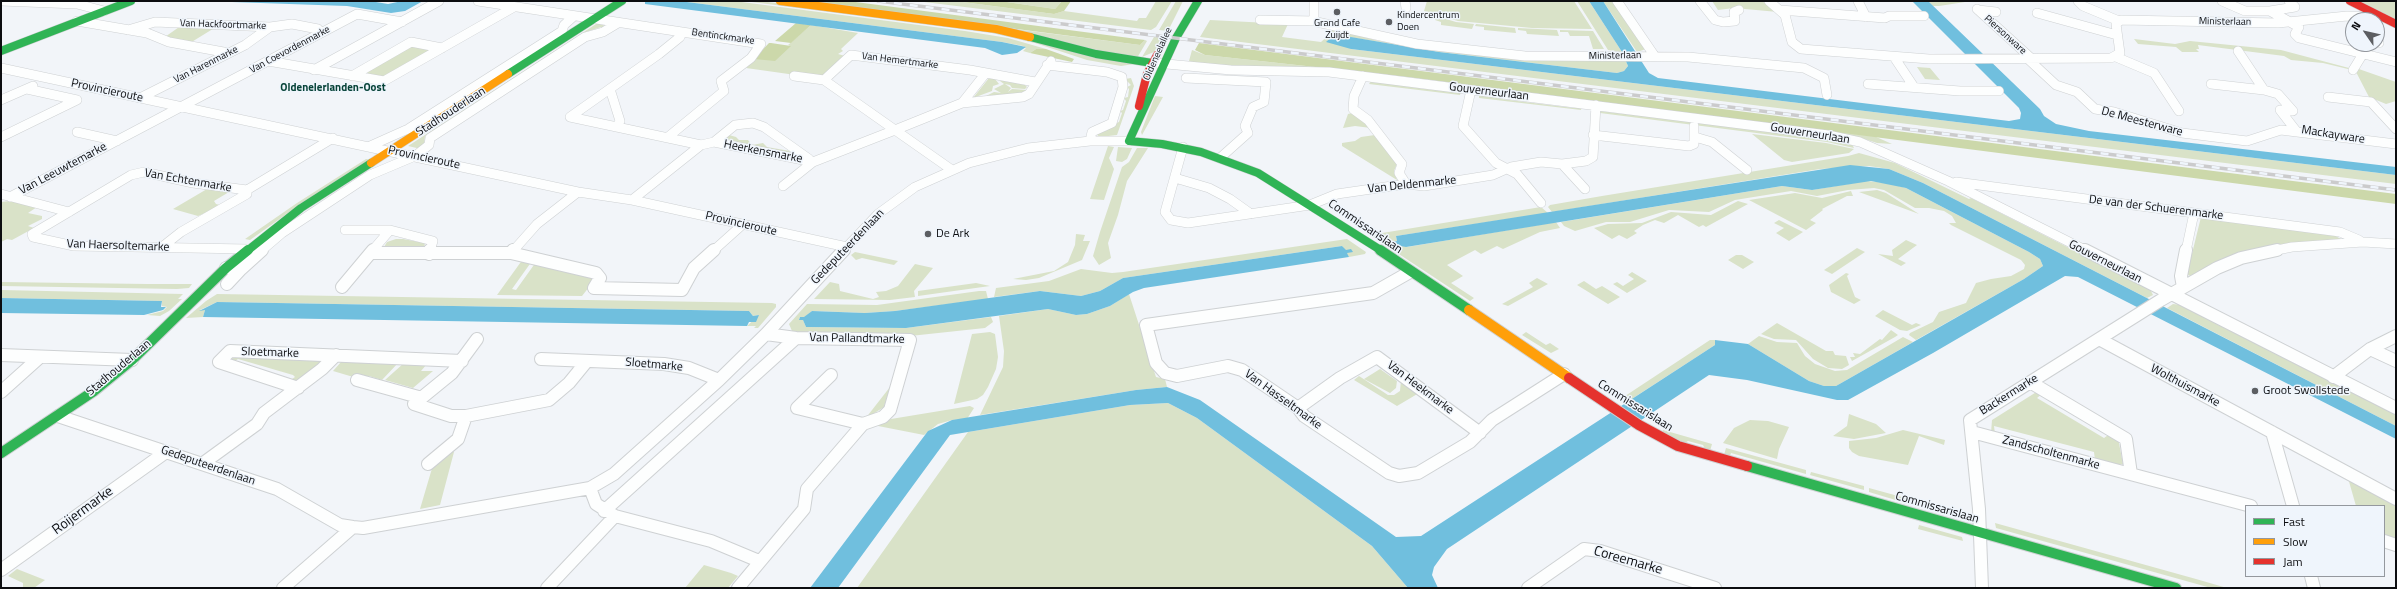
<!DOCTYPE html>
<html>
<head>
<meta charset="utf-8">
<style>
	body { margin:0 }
	#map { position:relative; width:2397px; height:589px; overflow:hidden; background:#f2f5f9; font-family:"Titillium Web",sans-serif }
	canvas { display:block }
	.frame { position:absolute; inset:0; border:2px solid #0c0d10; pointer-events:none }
	.legend { position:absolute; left:2245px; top:505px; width:140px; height:72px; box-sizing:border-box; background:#eff5fc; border:1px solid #94989e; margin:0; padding:5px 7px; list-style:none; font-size:12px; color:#0c0d10 }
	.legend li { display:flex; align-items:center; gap:8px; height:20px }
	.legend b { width:20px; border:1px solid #94989e }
	.north { position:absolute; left:2345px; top:12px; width:40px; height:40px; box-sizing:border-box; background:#eff5fc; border:1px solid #94989e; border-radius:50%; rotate:304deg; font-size:11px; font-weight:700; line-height:16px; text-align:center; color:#0c0d10 }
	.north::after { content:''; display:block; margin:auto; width:14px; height:18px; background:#5c5e62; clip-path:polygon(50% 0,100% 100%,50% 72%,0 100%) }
</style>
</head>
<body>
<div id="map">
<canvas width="2397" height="589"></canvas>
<div class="frame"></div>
<ul class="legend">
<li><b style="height:5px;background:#30b455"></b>Fast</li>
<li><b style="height:5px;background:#ff9f0a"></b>Slow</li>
<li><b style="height:5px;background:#e5322d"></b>Jam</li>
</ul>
<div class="north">N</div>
</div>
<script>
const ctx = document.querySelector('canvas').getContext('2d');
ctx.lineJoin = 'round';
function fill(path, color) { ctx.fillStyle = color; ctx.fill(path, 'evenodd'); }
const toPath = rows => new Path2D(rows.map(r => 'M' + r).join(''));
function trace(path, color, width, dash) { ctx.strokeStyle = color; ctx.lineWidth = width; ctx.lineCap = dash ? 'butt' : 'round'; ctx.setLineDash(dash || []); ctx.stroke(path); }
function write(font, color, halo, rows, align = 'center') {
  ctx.font = font + ' "Titillium Web",sans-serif'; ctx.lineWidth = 3; ctx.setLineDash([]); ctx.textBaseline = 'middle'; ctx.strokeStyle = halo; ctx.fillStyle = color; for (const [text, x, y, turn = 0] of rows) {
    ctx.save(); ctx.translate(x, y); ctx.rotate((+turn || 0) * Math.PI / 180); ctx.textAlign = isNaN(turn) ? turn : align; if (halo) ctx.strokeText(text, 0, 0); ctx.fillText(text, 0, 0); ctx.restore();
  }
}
fill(toPath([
	[679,1,734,1,965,31,1008,38,1046,49,1036,49,1030,53,1023,51,1026,48,1023,46,1002,42],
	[744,1,760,1,987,30,1134,64,1121,66,1087,60,1035,43,988,32],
	[916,1,955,1,1054,14,1064,11,1137,21,1139,18,1146,18,1156,1,1172,1,1156,27,1151,30],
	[1000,1,1062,1,1055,9],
	[1176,1,1183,1,1168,31,1159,30],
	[1427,1,1574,1,1592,29,1532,28,1458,21,1424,11],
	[1577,1,1589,1,1622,52,1608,50],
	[1603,1,1612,1,1646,49,1637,52],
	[1712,1,1762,1,1778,12,1734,8,1718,10],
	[1928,1,2006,1,2006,2,1965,2,1939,6,1933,6],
	[2356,1,2396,1,2396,21],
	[1436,16,1456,22,1474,24,1472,29,1441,25,1441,22,1435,20],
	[1210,20,1288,24,1282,37,1321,42,1330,34,1332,30,1327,29,1328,27,1379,41,1543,61,1625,59,1628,66,1624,71,1617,73,1439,52,1337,35,1351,49,2396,175,2396,184,1200,37],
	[596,24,604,24,603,25,605,26,602,31,601,27,586,32,465,110,464,113,425,136,424,147,421,149,408,146],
	[1476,24,1515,28,1516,33,1484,30,1484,27,1475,26],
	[182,25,216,27,190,43,162,39],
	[811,25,858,33,841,49,843,51,838,54,845,56,824,76,817,78,746,68,754,59,790,46,788,45],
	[1006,28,1140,45,1145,40,1147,41,1137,58,1109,54],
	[1518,28,1557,30,1559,36,1527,34,1526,31,1518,30],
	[1560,30,1593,31,1604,49,1593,49,1589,36,1570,36,1568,32,1560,32],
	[1154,37,1163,38,1154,52,1142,57],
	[2134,39,2175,44,2190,41,2281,50,2349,68,2348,69,2323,63,2291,60,2284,56,2198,45,2199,49,2196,49,2199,52,2182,52,2176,47,2138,44],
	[413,46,434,50,385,77,360,75],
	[1192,50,1205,55,1407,77,1874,136,1892,144,1877,143,1858,137,1283,68,1194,64,1189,61],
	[1917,67,1930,68,1940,80,1925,79],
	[2356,68,2396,82,2396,101,2386,104,2369,97,2355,70],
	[989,78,995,79,999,84,993,86,992,91,973,98],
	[1131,78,1134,86,1117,135,1100,137,1097,135,1099,130,1119,122,1122,113,1120,111,1123,110,1126,101,1124,98,1128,97,1129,89,1127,87,1131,85,1125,79],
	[1001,80,1024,84,1027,87,1025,89,1012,88,1010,85,1005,84,1011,88,1008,92,1012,89,1027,90,1021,94,986,96,994,92,1001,93,994,89,1004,84,1000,81],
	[1372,80,1376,82,1426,89,1461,91,1460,95,1369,84],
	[1479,94,1501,99,1574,108,1582,106,1581,110,1479,98],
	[1155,96,1163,97,1142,135,1141,132],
	[1600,111,1803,135,1852,144,1854,148,1827,142,1600,113],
	[1352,113,1360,119,1371,128,1355,126,1343,128,1348,114],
	[1752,134,1826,143,1854,149,1849,153,1792,162,1784,160],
	[729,135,736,137,739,140,748,140,752,145,763,143,767,147,790,151,789,153,727,141,729,139,726,138],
	[1375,135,1397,164,1394,171,1397,180,1342,146,1342,143,1355,141,1361,137],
	[1108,146,1114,147,1109,158,1114,169,1104,200,1090,199],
	[1118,147,1132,148,1127,159,1122,162,1116,161],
	[1137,148,1148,148,1127,181,1118,215,1108,243,1111,258,1099,265,1093,256,1100,232,1122,167,1129,162],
	[1859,153,1895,163,1969,199,1971,198,2150,289,2153,295,2147,298,1923,183,1889,169,1869,166,1820,169,1552,212,1548,207,1550,205,1602,196,1848,156],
	[366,159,371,160,288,213,250,240,245,239,297,203],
	[1866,181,1888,183,1906,188,2029,252,2040,259,2043,266,2024,279,1916,340,1909,335,1910,333,1933,322,1939,312,1966,303,1976,283,1991,279,2011,276,2024,269,2025,265,2021,260,1951,225,1949,223,1956,223,1952,216,1944,211,1929,208,1915,208,1884,190,1874,188,1848,190,1817,196,1791,191,1735,200,1709,212,1669,210,1630,222,1606,222,1575,231,1564,226,1561,222,1782,186,1812,190],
	[207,189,229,192,214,201,216,204,223,206,198,216,173,209],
	[1877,190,1886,193,1919,214,1859,192],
	[1851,191,1853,196,1847,196,1822,209,1823,210,1810,220,1816,223,1806,230,1749,200,1795,193,1822,198],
	[10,201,37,207,28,213,42,216,42,219,28,226,34,228,12,240,7,239,1,242,1,202],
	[1738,201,1748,204,1706,227,1703,225,1699,227,1678,215,1664,223,1655,220,1643,225,1634,231,1637,233,1627,239,1619,235,1612,239,1594,228,1608,224,1642,223,1671,212,1711,215],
	[1541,207,1548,213,1396,236,1397,241,1393,242,1407,247,1556,222,1560,228,1540,232,1503,249,1497,246,1481,254,1475,250,1447,265,1463,276,1451,283,1474,298,1470,301,1370,235],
	[2201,217,2330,233,2341,239,2220,261,2190,276,2187,274],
	[1779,220,1803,232,1789,241,1776,233,1784,228,1774,223],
	[1076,234,1085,235,1083,241,1090,241,1082,260,1039,278,1026,280,1013,279,1054,271,1068,262,1075,245],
	[396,239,403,239,425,243,424,248,384,247,387,242],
	[1347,239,1366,252,1365,254,1349,257,1342,246,1123,278,1100,291,1081,296,1040,291,994,297,996,288,1049,281,1081,269,1112,273,1123,272],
	[1906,240,1917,245,1898,259,1906,263,1901,266,1878,254,1893,256,1892,250],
	[1857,248,1865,252,1832,274,1824,270],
	[855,252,898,261,894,265,862,258,856,260,851,255],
	[1736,255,1742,255,1754,262,1743,269,1728,260],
	[523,259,532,261,512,289,516,290,536,262,592,277,593,282,582,296,497,295],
	[915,264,933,268,914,291,915,297,890,300,814,299,830,282,839,284,840,291,873,299,879,297,876,292,886,291,898,286],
	[1632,272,1647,281,1627,293,1613,284,1617,282,1623,286,1634,279,1628,275],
	[1846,273,1849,274,1847,276,1855,297,1861,300,1854,304,1831,292,1829,285],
	[1537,278,1548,284,1508,306,1502,304,1533,287,1529,283],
	[1584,281,1596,289,1602,286,1620,297,1608,304,1577,285],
	[1,282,148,284,192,284,189,288,177,289,1,286],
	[976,283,990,286,918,296,918,291],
	[1,290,183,294,178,299,182,299,169,311,160,316,147,315,163,311,167,307,162,306,162,301,1,298],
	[979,291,986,291,988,299,895,311,865,313,812,311,804,318,800,317,799,320,803,320,806,327,906,328,991,317,993,322,985,328,910,336,794,334,795,331,792,331,789,324,807,304,877,305],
	[217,294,772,303,776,304,776,307,758,328,754,328,756,326,747,326,759,315,753,316,749,311,217,302,200,310,205,310,203,317,186,318,206,301],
	[1129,294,1156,377,1165,379,1167,387,1136,390,980,415,1003,367,1004,351,999,316,1048,309,1076,315,1087,314,1110,306],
	[2173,304,2181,305,2396,413,2396,426,2167,308],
	[1883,310,1912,325,1916,323,1921,325,1907,331,1900,330,1875,316],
	[1777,323,1826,351,1833,351,1835,355,1846,356,1849,365,1842,369,1828,368,1813,359,1796,340,1774,339,1761,334],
	[1891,330,1898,335,1895,337,1852,361,1850,357,1855,357,1853,353,1860,354,1880,339,1882,340],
	[990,332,995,334,998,357,996,369,988,387,983,395,977,399,954,404,972,334],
	[1526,332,1546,345,1550,343,1559,349,1551,353,1522,335],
	[1759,336,1777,342,1797,343,1805,356,1815,364,1835,371,1847,370,1903,337,1913,342,1836,386,1824,386,1809,381,1748,344],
	[1710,340,1715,340,1715,345,1624,404,1619,400],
	[235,356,324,361,296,381,292,379,295,377,293,375,238,359,232,363,229,361],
	[341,362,399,362,382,380,369,376,360,379,333,371],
	[404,363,427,364,421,371,433,371,413,388,385,380],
	[1380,369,1397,381,1396,388,1390,393,1364,379],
	[1359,376,1388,395,1394,395,1400,391,1401,380,1419,393,1397,406,1354,380],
	[890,387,884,407,865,419],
	[2038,391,2043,393,2037,398,2104,438,2111,433,2118,438,2123,464,2116,466,2095,460,2094,452,1994,426,1995,434,1991,433,1992,420],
	[1168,403,1197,418,1372,546,1408,588,857,588,968,432,1130,405],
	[970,406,974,408,967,419,952,420,938,424,924,435,873,425,891,419],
	[1849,414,1876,424,1886,433,1854,439,1833,436,1847,426],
	[1750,420,1768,421,1789,427,1779,449,1777,459,1723,443,1734,428],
	[1663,430,1712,444,1710,451,1705,449,1703,445,1688,441,1685,443,1662,432],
	[1903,430,1945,440,1944,445,1919,436,1908,465,1859,456,1852,452,1849,448,1849,441,1876,438],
	[1726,448,1806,470,1806,474,1731,453,1730,456,1724,455],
	[450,451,454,452,440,505,420,509,433,465],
	[1811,472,1864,486,1864,490,1810,475],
	[2348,478,2396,504,2396,539,2384,536,2384,506,2356,506],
	[1869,488,1909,499,1909,504,1869,492],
	[1995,523,2196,579,2227,588,2211,588,2136,567,1996,528],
	[1919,525,1962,537,1963,541,1918,529],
	[704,565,731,573,738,576,728,588,685,588],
	[17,569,45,580,34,588,23,588,23,583,8,576]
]), '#d9e2c8');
fill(toPath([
	[801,1,848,1,1145,40,1140,45],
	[955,1,1000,1,1055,9,1062,1,1071,1,1064,11,1054,14],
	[796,23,811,25,791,43,775,41],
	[769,43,771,43,791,46,775,61,754,59],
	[1199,43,2396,194,2396,204,1407,77,1205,55,1195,50],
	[1036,49,1046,49,1074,59,1072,62,1030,53]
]), '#ccd8aa');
fill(toPath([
	[203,1,370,1,388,4,402,1,423,1,405,11,391,13,347,6],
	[645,1,679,1,1002,42,1026,47,1017,53,1002,55,985,48,645,4],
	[1589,1,1603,1,1649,73,1658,78,2009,121,2020,119,2021,113,2019,108,1912,1,1928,1,2040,109,2044,116,2056,124,2089,131,2396,167,2396,175,1351,49,1326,42,1334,35,1345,36,1439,52,1617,73,1624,71,1628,66,1622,52],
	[1850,165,1889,169,1923,183,2396,426,2396,439,2078,277,2065,276,1933,353,1848,400,1837,400,1747,380,1709,375,1447,549,1434,567,1432,575,1438,588,1408,588,1372,546,1197,418,1168,403,1130,405,950,435,838,588,810,588,928,431,952,420,1136,390,1167,387,1200,400,1396,537,1421,536,1715,345,1715,340,1748,344,1809,381,1824,386,1836,386,2024,279,2043,266,2040,259,2029,252,1906,188,1871,181,1812,190,1782,186,1406,247,1395,245,1393,242,1397,241,1396,236],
	[1342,246,1346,250,1351,249,1353,252,1347,253,1349,257,1144,288,1133,292,1110,306,1087,314,1076,315,1048,309,906,328,806,327,803,320,799,320,800,317,804,317,812,311,865,313,895,311,1040,291,1081,296,1100,291,1123,278],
	[1,298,162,301,161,307,166,307,163,310,144,315,1,313],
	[217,302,749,311,753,316,759,315,756,322,749,322,747,326,203,317,205,310,199,311]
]), '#70bfde');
const streetFar1 = toPath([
	[1,1,77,4,104,11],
	[478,1,761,44,751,58,721,81,724,91,668,137],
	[1314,1,1314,19,1317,22,1417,44,1525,56,1688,57,1804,68],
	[1405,1,1406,8],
	[1617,1,1654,55],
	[1700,1,1715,20,1723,22,1735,21,1734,12,1739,10],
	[1769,1,1785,15,1792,42,1801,49],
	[1858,1,1866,17],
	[2078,1,2083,6,2119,21],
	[2222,1,2245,11,2270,11,2299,27,2295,34,2299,38,2396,62],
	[1977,9,2032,59],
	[1780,10,1885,18,1889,16,1924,16],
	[1978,10,1996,12],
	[2270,11,2295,7,2289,1],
	[2037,13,2117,35],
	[1260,20,1316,21],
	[77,21,147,33,169,42,229,53],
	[128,30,155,22,270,27,292,24,318,29],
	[682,32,680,37,659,54,570,117,701,145],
	[2377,43,2379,43],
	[1801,49,1929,59,2111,58,2120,53,2116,24,2121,20,2278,23,2347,16,2381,17],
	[2238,51,2264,90],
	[1894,57,1914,87],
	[2116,57,2154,73,2179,111],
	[2028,59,2056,85,2077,92,2095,109,2114,112,2182,133,2247,141,2281,130,2297,132],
	[268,61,384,81,514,7],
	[1156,63,1231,70,1329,72,1828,135,1860,142,1948,181,2087,251],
	[1047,65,1107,72,1122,77,1123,87,1112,123,1092,132,1090,141],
	[1,68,578,192,632,200,847,247],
	[1804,68,1824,78,1827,95],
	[314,70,439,1],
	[2353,70,2369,44],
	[352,76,411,42,442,48],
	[794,76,824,80,895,130,962,103,1023,97,1029,94,1051,61],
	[1363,76,1354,96,1353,109,1368,120,1402,164,1399,173,1406,184],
	[1186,78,1266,82,1264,102,1253,107,1245,126,1248,133,1220,158],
	[824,80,851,55,970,70,1035,82],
	[1868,84,1960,91,1999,91],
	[2211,84,2264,90,2278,94,2293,111,2280,110,2297,132,2396,144],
	[610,89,620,121,617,127],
	[1471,90,1463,126,1496,163,1517,174,1541,203],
	[2328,97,2371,102,2396,129],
	[140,98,245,45,270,27],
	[1,100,33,86],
	[962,103,985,74],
	[77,132,117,141],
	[1593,135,1689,146,1694,144,1694,126],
	[1,137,77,100,27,89],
	[1695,137,1712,142,1747,170],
	[714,142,735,125,753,123,764,127,809,159],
	[370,146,408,129,562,31,564,25,573,17],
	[1183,147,1165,212,1171,220,1188,223,1310,205,1337,194,1406,184,1424,186,1493,175,1511,167,1541,162,1562,164],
	[1175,178,1209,188,1230,199,1251,214],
	[1956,182,2340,232,2359,240],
	[783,186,813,162,895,130,952,170],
	[1585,189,1562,164,1586,161,1593,157,1596,105],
	[1,194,69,212],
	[10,197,357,14,402,22],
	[632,200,701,145,714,142,813,162],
	[345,230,390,230,433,241,430,251],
	[162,247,181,232,247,194,247,190],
	[248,249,74,246,33,237,32,234,131,175,144,172,193,183,247,190,333,138],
	[261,251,282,233,370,175,415,156,429,145,430,138,585,37,603,32,618,23],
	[372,251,390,230],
	[513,251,537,224,578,192],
	[713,251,742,225],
	[843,251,878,214,915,187,969,163,1028,148,1090,141,1129,141],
	[2186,251,2194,213],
	[2272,251,2292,247,2363,242,2396,244]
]);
const street = toPath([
	[513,250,511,253,596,273,600,278,594,288,682,290,694,268,714,250],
	[2085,250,2396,408],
	[371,253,511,253],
	[429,254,430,250],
	[226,268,241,269,262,250],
	[1410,272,1373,293,1146,325,1156,363,1165,373,1177,376,1228,366,1242,370,1298,408,1304,416,1389,473,1399,476,1418,473,1470,442,1492,420,1564,374],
	[227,284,241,269],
	[342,287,373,250],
	[2183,287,2181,276,2186,250],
	[477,339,452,373,414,404,451,416,466,416,549,400,569,383,587,361],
	[2099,339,2396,499],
	[2370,349,2396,361],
	[1,355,132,360],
	[541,359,664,364,689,368,719,380],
	[831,375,797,408,863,424],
	[2333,377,2370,349,2396,336],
	[357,380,422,398],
	[2030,382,2126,439,2131,474],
	[298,388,219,362,230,351,462,361],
	[1,392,40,357],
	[1298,408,1340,378,1377,357,1480,433],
	[58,416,277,489,340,525,353,527,363,528,590,488,614,474,719,380,766,334,844,250],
	[1972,432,2251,506],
	[2272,432,2293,506],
	[202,464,257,424,264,413,322,369,336,355],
	[428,464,458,439,466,416],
	[590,488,596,504,615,516,711,541,759,561],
	[604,511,796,338],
	[2384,541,2396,545],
	[1,570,166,452],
	[2311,576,2314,588],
	[283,588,353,527],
	[547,588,615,516],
	[738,588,804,509,807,489,863,424,883,417,890,410,910,340,796,338,766,334],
	[1528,588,1584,549,1600,551,1715,588],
	[1982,588,1979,509,1970,420,2161,300,2217,268,2241,258,2277,250]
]);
const fastFar1 = toPath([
	[1198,1,1176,38,1129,141,1162,144,1201,152,1258,173,1382,251],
	[1030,37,1096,54,1152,63],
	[1,51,131,1],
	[508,74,622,1],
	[247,251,301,208,371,163]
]);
const fast = toPath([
	[1380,250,1469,310],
	[1,453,94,391,132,360,226,268,248,250],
	[1747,466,2176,588]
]);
const slowFar1 = toPath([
	[780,1,996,29,1030,37],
	[371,163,508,74]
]);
const slow = toPath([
	[1469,310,1569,378]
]);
const jamFar1 = toPath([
	[2350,1,2396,24],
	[1139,106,1147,74,1157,55]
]);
const jam = toPath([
	[1569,378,1639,425,1678,446,1747,466]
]);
trace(streetFar1, '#ced1d3', 10);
trace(street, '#ced1d3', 14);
trace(fastFar1, '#ced1d3', 9);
trace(fast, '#ced1d3', 12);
trace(slowFar1, '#ced1d3', 9);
trace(slow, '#ced1d3', 12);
trace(jamFar1, '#ced1d3', 9);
trace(jam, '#ced1d3', 12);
trace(streetFar1, '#fdfefe', 9);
trace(street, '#fdfefe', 12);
trace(fastFar1, '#30b455', 8);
trace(fast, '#30b455', 10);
trace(slowFar1, '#ff9f0a', 8);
trace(slow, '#ff9f0a', 10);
trace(jamFar1, '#e5322d', 8);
trace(jam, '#e5322d', 10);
const rail = toPath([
	[878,1,2396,190]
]);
trace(rail, '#cbcbcc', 3.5);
trace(rail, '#eff5fc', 2.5, [8]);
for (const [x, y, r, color] of [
	[1337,12,4,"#5c5e62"],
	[1389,22,4,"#5c5e62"],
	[928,234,4,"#5c5e62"],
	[2255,391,4,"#5c5e62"]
]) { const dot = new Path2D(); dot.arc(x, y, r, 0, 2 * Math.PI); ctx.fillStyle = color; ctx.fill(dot); trace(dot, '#eff5fc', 1.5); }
write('10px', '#0c0d10', '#eff5fc', [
	["Kindercentrum",1397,16],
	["Doen",1397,28],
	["Grand Cafe",1337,24,"center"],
	["Zuijdt",1337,36,"center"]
], 'left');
write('10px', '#0c0d10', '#eff5fc', [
	["Ministerlaan",2225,22,1],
	["Van Hackfoortmarke",223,25,2],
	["Piersonware",2005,35,42],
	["Bentinckmarke",723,37,8],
	["Van Coevordenmarke",290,50,-28],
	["Oldeneelallee",1158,54,-66],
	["Ministerlaan",1615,56,-1],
	["Van Hemertmarke",900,61,7],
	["Van Harenmarke",206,65,-27]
]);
write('bold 11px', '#074338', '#eff5fc', [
	["Oldenelerlanden-Oost",333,88]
]);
write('12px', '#0c0d10', '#eff5fc', [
	["Provincieroute",107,91,12],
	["Gouverneurlaan",1489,92,7],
	["Stadhouderlaan",451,112,-33],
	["De Meesterware",2142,122,15],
	["Gouverneurlaan",1810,134,9],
	["Mackayware",2333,135,9],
	["Heerkensmarke",763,152,11],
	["Provincieroute",424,158,12],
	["Van Leeuwtemarke",63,169,-28],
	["Van Echtenmarke",188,181,10],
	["Van Deldenmarke",1412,185,-6],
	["De van der Schuerenmarke",2156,208,7],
	["Provincieroute",741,224,13],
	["Commissarislaan",1365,227,34],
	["Van Haersoltemarke",118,246,2],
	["Gedeputeerdenlaan",848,247,-46],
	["Gouverneurlaan",2105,262,27],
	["Van Pallandtmarke",857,339,1],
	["Sloetmarke",270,353,2],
	["Sloetmarke",654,365,5],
	["Stadhouderlaan",119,368,-40],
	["Wolthuismarke",2185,386,28],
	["Van Heekmarke",1420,388,37],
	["Backermarke",2009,395,-32],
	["Van Hasseltmarke",1283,400,36],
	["Commissarislaan",1635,406,32],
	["Zandscholtenmarke",2051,453,15],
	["Gedeputeerdenlaan",208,466,19],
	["Commissarislaan",1937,508,16]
]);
write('12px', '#0c0d10', '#eff5fc', [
	["De Ark",936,234],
	["Groot Swollstede",2263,391]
], 'left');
write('14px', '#0c0d10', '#eff5fc', [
	["Roijermarke",83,511,-36],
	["Coreemarke",1628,561,16]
]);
</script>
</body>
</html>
